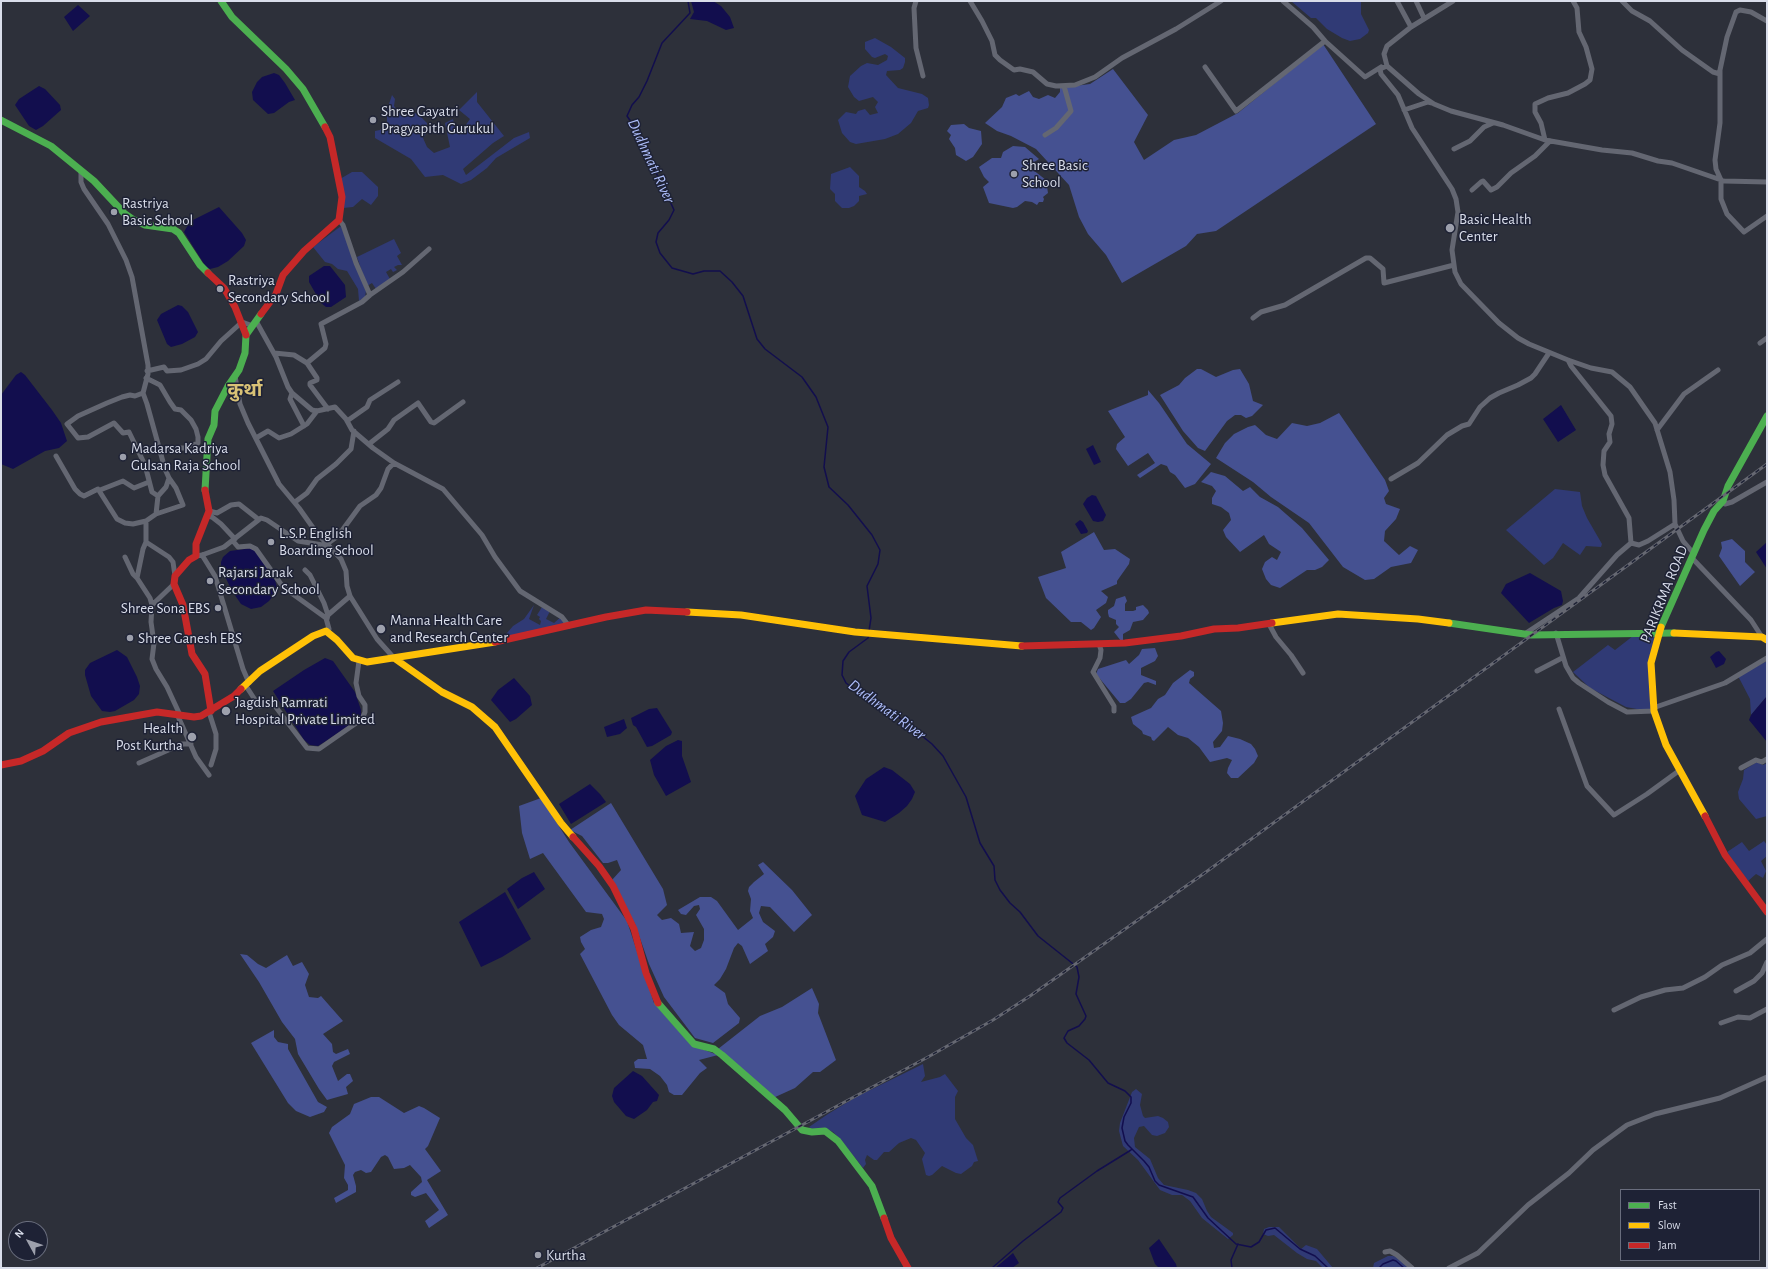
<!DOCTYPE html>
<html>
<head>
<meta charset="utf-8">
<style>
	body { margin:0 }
	#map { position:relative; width:1768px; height:1269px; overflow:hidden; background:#2d303a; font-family:"Alegreya Sans",sans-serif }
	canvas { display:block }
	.frame { position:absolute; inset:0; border:2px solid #d9ddea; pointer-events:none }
	.legend { position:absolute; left:1620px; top:1189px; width:140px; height:72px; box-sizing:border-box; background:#1e2235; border:1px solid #696d7d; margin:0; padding:5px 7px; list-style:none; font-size:12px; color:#d9ddea }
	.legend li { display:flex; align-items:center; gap:8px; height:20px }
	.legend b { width:20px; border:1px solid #696d7d }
	.north { position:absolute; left:8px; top:1221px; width:40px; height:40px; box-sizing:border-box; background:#1e2235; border:1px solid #696d7d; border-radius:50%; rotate:310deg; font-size:11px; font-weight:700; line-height:16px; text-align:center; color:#d9ddea }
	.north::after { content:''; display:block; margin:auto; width:14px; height:18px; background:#9da0ac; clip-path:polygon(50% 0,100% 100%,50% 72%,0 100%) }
</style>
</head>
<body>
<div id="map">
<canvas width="1768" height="1269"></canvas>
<div class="frame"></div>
<ul class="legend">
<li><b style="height:5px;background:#4caf50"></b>Fast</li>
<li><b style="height:5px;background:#ffc107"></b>Slow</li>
<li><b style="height:5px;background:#c62828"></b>Jam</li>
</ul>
<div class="north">N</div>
</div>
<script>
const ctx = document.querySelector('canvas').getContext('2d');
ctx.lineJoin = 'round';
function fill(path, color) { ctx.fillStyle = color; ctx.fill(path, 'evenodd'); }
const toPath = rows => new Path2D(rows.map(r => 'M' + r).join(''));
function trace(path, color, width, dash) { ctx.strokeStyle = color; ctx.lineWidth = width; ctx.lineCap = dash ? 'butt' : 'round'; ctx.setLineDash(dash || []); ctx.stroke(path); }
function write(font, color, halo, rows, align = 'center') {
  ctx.font = font + ' "Alegreya Sans","Noto Sans Devanagari",sans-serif'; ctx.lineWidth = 3; ctx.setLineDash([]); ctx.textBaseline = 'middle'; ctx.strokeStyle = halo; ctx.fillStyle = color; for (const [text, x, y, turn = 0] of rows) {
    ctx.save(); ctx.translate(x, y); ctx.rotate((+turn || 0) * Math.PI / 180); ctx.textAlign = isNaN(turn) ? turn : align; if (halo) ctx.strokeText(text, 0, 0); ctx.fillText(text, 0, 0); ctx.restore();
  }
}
fill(toPath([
	[1291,1,1361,1,1361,14,1369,30,1368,33,1360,39,1350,41,1342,38,1327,29,1316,18,1311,18],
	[875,38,891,47,905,58,905,62,903,68,900,70,887,71,886,75,898,88,922,94,928,98,929,105,928,108,918,111,911,123,898,134,885,139,856,144,850,142,842,133,838,120,846,112,856,114,858,111,865,109,870,115,878,113,875,107,878,102,873,97,859,101,854,97,848,87,850,76,861,66,867,63,878,65,887,60,888,56,885,54,875,58,872,57,865,49,865,42],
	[477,92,477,102,504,136,493,143,463,169,466,175,514,138,529,132,530,138,496,158,487,168,471,180,461,184,443,175,425,177,411,159,375,138,375,131,380,130,387,123,387,110,392,95,395,99,394,106,402,116,417,113,427,123,427,132,423,138,427,147,434,153,450,147,445,123,453,119,456,132,465,126,470,119,459,110],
	[850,167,859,176,859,187,865,191,867,194,859,196,859,201,854,206,849,208,842,208,835,201,835,194,830,189,831,174],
	[352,172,362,172,378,187,378,196,371,205,362,199,353,207,343,208,340,179],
	[341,226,366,291,365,297,359,301,358,289,347,271,338,269,332,264,325,262,313,247],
	[394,239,401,253,397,256,402,265,398,265,394,267,397,270,393,272,391,269,386,272,390,279,376,289,372,283,367,286,357,257],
	[1555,489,1580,492,1582,506,1587,518,1602,544,1601,547,1586,546,1580,555,1563,543,1553,558,1544,565,1506,530],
	[534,605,529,619,540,625,541,621,539,619,540,617,537,615,542,607,550,611,546,619,554,623,562,616,565,625,501,640,513,626,524,619],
	[1657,635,1649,659,1651,709,1642,710,1626,707,1590,688,1573,672,1608,645,1615,650,1633,636],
	[1767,661,1767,696,1751,715,1750,699,1738,676],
	[1757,762,1763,765,1767,763,1767,816,1756,819,1739,799,1738,792,1743,779,1744,770],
	[1764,841,1767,845,1767,856,1761,861,1766,871,1763,878,1756,874,1748,881,1727,852,1742,842,1749,851],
	[923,1064,925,1076,921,1082,940,1077,945,1074,958,1091,955,1097,955,1119,966,1138,973,1145,978,1161,974,1162,972,1166,961,1174,956,1173,942,1166,932,1175,929,1176,926,1175,922,1159,925,1153,916,1140,911,1138,899,1143,889,1152,884,1152,877,1160,874,1160,867,1155,865,1160,866,1164,863,1168,841,1140,833,1132,825,1128,814,1130,809,1127,828,1114,856,1097],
	[1136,1089,1142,1094,1140,1105,1143,1116,1145,1118,1158,1116,1163,1118,1168,1122,1169,1127,1165,1133,1157,1136,1152,1135,1144,1126,1139,1127,1134,1138,1135,1147,1150,1159,1158,1178,1164,1185,1188,1190,1196,1193,1202,1199,1207,1211,1211,1217,1233,1233,1233,1235,1228,1239,1202,1218,1190,1201,1182,1195,1172,1195,1160,1190,1138,1160,1123,1146,1119,1131,1120,1123,1132,1092],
	[1269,1227,1279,1227,1301,1249,1306,1245,1317,1249,1333,1268,1323,1268,1316,1261,1307,1259,1297,1253,1274,1235,1268,1236,1263,1234,1264,1229],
	[1388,1256,1393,1256,1399,1258,1409,1268,1373,1268,1374,1263]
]), '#303a75');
fill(toPath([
	[1323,44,1376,124,1216,231,1197,234,1186,246,1122,283,1106,255,1088,234,1079,217,1069,185,1036,149,1011,136,997,131,985,123,1002,107,1006,98,1016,94,1019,96,1029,91,1033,97,1039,99,1048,95,1055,98,1060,92,1060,88,1090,84,1113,69,1148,115,1134,142,1144,160,1174,140,1196,135,1238,113],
	[964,124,969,128,981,131,982,144,973,157,966,161,956,155,955,148,949,139,951,135,947,131,951,125],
	[1013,146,1025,147,1039,159,1028,166,1046,180,1048,193,1043,197,1044,199,1043,202,1039,202,1037,205,1032,202,1025,201,1017,207,1013,208,989,203,983,187,989,182,984,177,979,167,992,158,1001,158,1003,152],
	[1197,369,1201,369,1216,377,1233,370,1240,369,1249,384,1253,401,1263,405,1252,416,1246,418,1241,415,1235,415,1227,421,1205,451,1198,448,1183,431,1160,395,1179,385,1185,378],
	[1148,390,1159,403,1187,444,1211,464,1195,484,1185,488,1175,475,1170,472,1167,466,1161,464,1140,478,1137,475,1155,463,1148,453,1128,466,1116,449,1117,444,1125,437,1108,411,1148,395],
	[1339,413,1385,480,1389,491,1384,498,1386,504,1400,509,1396,519,1385,531,1384,541,1399,555,1410,546,1418,550,1411,563,1391,567,1374,579,1365,580,1343,567,1309,523,1271,497,1253,482,1216,458,1225,443,1234,434,1248,427,1255,425,1266,435,1277,439,1292,423,1307,426,1320,423],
	[1211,472,1225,476,1243,491,1250,487,1260,497,1278,507,1302,528,1329,560,1322,567,1315,570,1307,570,1280,588,1271,585,1266,579,1262,569,1265,562,1272,557,1277,560,1281,552,1269,544,1264,535,1240,552,1226,537,1223,530,1231,520,1229,513,1221,507,1212,504,1212,498,1216,491,1212,486,1201,482],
	[1094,532,1104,550,1115,549,1130,559,1129,564,1117,581,1117,584,1101,591,1108,597,1106,603,1096,610,1101,617,1094,628,1091,630,1081,622,1071,622,1046,598,1038,577,1066,568,1061,552],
	[1732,539,1745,551,1745,562,1755,572,1740,586,1719,556,1722,548,1721,542],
	[1125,596,1127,601,1125,604,1125,611,1133,611,1136,610,1136,607,1143,605,1148,610,1149,613,1143,620,1133,622,1130,630,1123,634,1123,640,1121,641,1114,632,1119,627,1116,624,1116,620,1109,617,1108,613,1108,610,1114,606,1116,599],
	[1155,648,1158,656,1155,661,1141,668,1141,675,1156,681,1156,685,1148,682,1144,683,1131,699,1125,703,1120,703,1096,674,1098,669,1126,660,1129,664,1139,655,1142,649],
	[1190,670,1194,672,1194,676,1190,679,1189,683,1221,711,1223,723,1222,731,1213,742,1214,748,1220,747,1228,736,1240,739,1251,744,1255,749,1258,756,1254,763,1238,778,1231,778,1227,773,1228,768,1232,760,1227,758,1210,762,1199,747,1188,738,1178,735,1168,727,1154,741,1152,740,1151,737,1143,734,1142,731,1133,724,1131,717,1151,708,1158,699,1165,695,1173,683],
	[541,798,569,842,627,921,654,1003,691,1045,718,1055,699,1060,707,1068,700,1073,682,1095,674,1095,669,1092,667,1085,660,1076,650,1069,635,1068,634,1062,638,1059,647,1059,643,1045,619,1025,612,1015,580,954,585,949,581,942,580,937,591,930,601,927,604,919,602,914,586,912,543,853,530,859,522,833,519,806],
	[611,803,663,889,667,905,657,915,662,920,671,918,679,924,681,933,694,932,690,946,695,951,701,948,704,940,704,929,696,915,700,909,699,905,694,906,686,915,681,914,678,910,700,897,711,897,717,901,738,930,753,918,750,911,751,899,748,891,749,887,754,882,764,874,758,865,763,862,792,890,812,915,794,932,770,907,761,906,759,913,763,922,775,931,773,937,765,944,768,951,750,964,742,946,738,943,734,948,726,969,720,979,714,985,725,993,728,1004,740,1018,739,1023,713,1043,695,1038,664,997,649,964,635,924,612,880,621,870,617,860,608,863,603,863,582,836,570,830],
	[240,954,247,955,258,964,266,968,287,955,293,966,302,962,309,974,305,985,309,997,318,998,321,996,343,1021,323,1034,332,1044,333,1052,336,1054,348,1049,350,1054,334,1062,332,1066,338,1081,347,1074,350,1074,353,1081,346,1087,348,1094,327,1100,319,1089,298,1054,295,1039,282,1022,259,982],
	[812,988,819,1004,818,1013,836,1060,820,1072,813,1072,795,1088,773,1098,718,1049,760,1016,782,1007],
	[274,1030,274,1037,278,1042,288,1044,288,1049,318,1102,327,1107,324,1112,310,1117,296,1111,288,1103,251,1043],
	[371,1097,379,1097,404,1113,419,1106,424,1108,440,1118,428,1146,425,1149,441,1171,427,1180,448,1215,429,1228,425,1221,439,1210,426,1193,415,1197,411,1195,411,1192,422,1182,421,1177,410,1165,404,1168,394,1169,388,1157,385,1155,381,1157,371,1172,366,1173,361,1170,355,1172,353,1175,356,1186,356,1192,336,1203,334,1198,348,1190,348,1185,344,1178,345,1165,329,1133,332,1127,350,1114,354,1104]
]), '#455191');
fill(toPath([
	[691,1,713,1,721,6,730,17,734,28,726,30,707,21,690,19,694,12],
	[78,5,90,16,73,31,64,17],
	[274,73,279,75,285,83,295,100,289,102,274,113,268,114,253,100,252,92,257,82,262,77],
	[39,86,45,89,60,105,61,110,43,126,36,130,29,126,15,105,19,99],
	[219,207,242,233,246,240,244,246,228,261,218,267,210,269,206,267,184,232,188,225,191,221],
	[324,266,330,266,345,285,346,297,331,307,326,307,321,303,309,282,309,276],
	[178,305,182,306,188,312,198,332,195,337,182,344,171,347,167,344,157,320,161,314],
	[21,372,25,375,52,410,61,423,67,441,59,448,45,451,13,469,1,464,1,395,16,375],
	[1561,405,1576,430,1558,442,1543,419],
	[1093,445,1101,462,1094,465,1086,449],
	[1092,495,1096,496,1106,515,1103,521,1098,522,1093,521,1083,504,1087,498],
	[1080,520,1083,522,1088,531,1087,533,1081,534,1075,524],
	[1767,542,1767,569,1756,552],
	[252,548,257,552,275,580,277,587,277,591,269,601,261,607,251,609,241,604,232,591,221,568,221,562,223,557,230,551],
	[1530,573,1561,591,1563,601,1562,605,1554,608,1529,623,1501,593,1506,584],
	[117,650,127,657,137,677,140,686,139,694,134,700,115,711,110,712,102,711,91,696,85,675,85,670,90,663],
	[1719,651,1726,659,1724,664,1716,668,1710,657,1716,652],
	[325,658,333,661,355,692,361,710,361,716,358,719,326,741,318,746,310,745,304,740,273,691,304,670],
	[514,678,530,696,532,705,516,719,510,722,491,700,498,690],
	[1767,696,1767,742,1749,720,1751,715],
	[657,708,672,732,671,735,652,746,647,747,636,727,633,725,631,718,649,709],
	[624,719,627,728,620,734,607,737,604,727],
	[678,740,682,741,682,756,691,782,666,796,654,775,650,760,666,746],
	[884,767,892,770,910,784,915,792,912,799,907,806,899,813,885,822,862,815,855,796,866,779],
	[590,784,600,794,606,802,571,824,559,804],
	[534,872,545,889,518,909,507,889,522,878],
	[505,892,531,939,502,957,481,967,459,922],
	[633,1071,642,1076,659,1095,657,1101,653,1102,647,1110,634,1119,626,1116,614,1102,612,1096,614,1088],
	[1159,1239,1176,1264,1177,1268,1159,1268,1155,1264,1149,1248],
	[1013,1253,1019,1263,1012,1268,995,1268]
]), '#120e4e');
trace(toPath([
	[688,1,690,13,662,43,647,81,639,97,632,105,627,116,645,142,652,165,665,190,674,210,669,220,658,233,656,242,660,253,672,268,693,274,704,271,720,271,732,282,743,296,757,339,765,349,802,377,816,397,828,427,824,467,829,487,848,505,872,535,880,550,878,564,867,586,871,618,869,631],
	[869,635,868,638,849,652,843,661,842,675,846,683,870,701,896,715,932,744,943,756,966,797,980,843,994,866,995,880,1000,890,1010,903,1020,912,1038,936,1077,967,1079,977,1076,994,1086,1016,1085,1019,1079,1026,1068,1031,1064,1038,1067,1043,1089,1060,1108,1083,1125,1091,1131,1097,1131,1103,1124,1117,1122,1128,1125,1141,1128,1145,1144,1161,1149,1167,1155,1181,1159,1185,1193,1197,1208,1218,1236,1244,1251,1247,1259,1242,1266,1230,1275,1228,1300,1249,1315,1256,1328,1268],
	[992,1268,1023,1241,1061,1212,1063,1208,1058,1202,1060,1198,1097,1171,1131,1150],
	[1232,1268,1231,1260,1238,1244],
	[1379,1268,1383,1264,1393,1260,1396,1261,1404,1268]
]), '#120e4e', 1.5);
trace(toPath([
	[916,1,914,8,916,48,923,76],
	[970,1,982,21,992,41,995,55,1000,60,1014,70,1020,69,1033,72,1047,84,1056,86,1075,85,1095,77,1122,58,1176,29,1221,1],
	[1283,1,1313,27,1325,41],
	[1397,1,1411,27],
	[1416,1,1424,18],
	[1453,1,1411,27,1387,46,1384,54,1387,66,1419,94,1434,104,1451,111,1503,125,1545,140,1602,150,1632,153,1658,161,1672,163,1724,181,1767,182],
	[1622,1,1632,11,1650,21,1682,50,1713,72,1720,74],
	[1767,21,1751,12,1740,10,1736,12,1727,37,1720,70,1720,123,1715,160,1716,169,1721,180,1721,199,1727,214,1744,232,1767,216],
	[1387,66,1380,69,1381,74,1398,95,1412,128,1452,189,1456,199,1458,212,1452,250,1455,272,1461,284,1499,323,1518,338,1529,344,1568,360,1591,368,1612,372,1630,387,1655,423,1670,472,1674,500,1675,524,1683,541,1694,554],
	[1205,67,1236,111,1325,41,1365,77,1381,67],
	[1404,110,1428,102,1432,103],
	[1045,135,1056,128,1071,111,1064,86],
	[1545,140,1541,123,1535,112,1535,104,1548,98,1568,93,1585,84,1590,80,1592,69,1586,47,1579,32,1577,8,1573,1],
	[1454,149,1470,141,1484,127,1493,123],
	[81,172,81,182,84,189,108,224,126,260,132,277,148,365,148,374,143,393,147,404,165,469,169,478,166,487,158,496,156,514,146,521,146,542,143,549,137,578,150,598,152,605],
	[1472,190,1481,182,1483,181,1491,190,1497,187,1511,173,1535,156,1550,141],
	[339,220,343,225,356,263,370,295],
	[1253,318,1261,312,1285,305,1366,258,1370,258,1383,269,1384,283,1454,265],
	[256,321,276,357,288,387,292,393,312,410,317,411,335,407,346,419,352,430,373,448,394,463,443,489,482,535,495,557,520,591,562,617,569,626],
	[1760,343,1767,338],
	[274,353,294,355,307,363,317,378,317,380,310,383,310,385,328,409],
	[1568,360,1571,366,1611,416,1612,424,1609,434,1610,442,1604,451,1603,465,1605,475,1629,518,1631,543,1639,545,1648,541,1675,524],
	[307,363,325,348,326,344,321,324,362,302,370,295,403,272,429,249],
	[147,371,164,367,167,371,181,370,198,364,206,359,221,341,242,322,253,326],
	[235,376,240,404,248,423,279,484,299,508,316,532,341,559,346,571,347,586,350,596,377,639,394,658],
	[146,378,160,385,170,402,175,409,181,410,191,420,196,429,198,437,198,443,184,448,174,448,160,452],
	[143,393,135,396,130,395,122,397,107,403,78,416,67,424,78,438,88,437,114,423,123,433,129,432,145,465,152,492,158,496],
	[292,393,290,399,304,426],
	[347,421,367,407,370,400,398,382],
	[1657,430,1684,394,1718,370],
	[256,438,268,431,279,438,291,434,307,424,317,411],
	[369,444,388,429,394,420,418,403,431,422,434,423,463,402],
	[56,456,75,489,80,494,84,496,98,489,117,519,125,523,133,524,146,521],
	[1391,479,1418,463,1447,435,1462,426,1469,424,1480,407,1490,398,1499,393,1518,385,1531,378,1535,374,1549,353],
	[100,490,123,481,134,488,149,482],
	[1723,501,1725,504,1732,502,1767,482],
	[295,502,307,493,317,479,336,464,351,449,354,431],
	[209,511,217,513,231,505,239,504,258,519],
	[156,514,183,505,176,488,169,478],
	[208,516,212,517,221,524,235,539],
	[233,541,238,547,250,546,256,549,283,587,326,618,329,629,326,631],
	[146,542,169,557,173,562,175,576],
	[327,544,338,536,360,506,376,495,381,488,388,469,394,463],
	[202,555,215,576,243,669,249,683],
	[196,556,202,555,224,547,261,518,267,520,298,541,329,546],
	[125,557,133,574,137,578],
	[1692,558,1751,620,1762,637],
	[305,570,310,575,324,603,328,615,327,619],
	[174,584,152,605,151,622,154,643,152,659,156,669,167,687,180,715],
	[328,615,350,596],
	[1269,624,1276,637,1291,655,1303,673],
	[1526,633,1579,598,1617,555,1631,543],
	[1556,633,1566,666,1573,678,1579,683,1608,702,1627,712,1654,711],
	[1099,644,1101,650,1100,658,1093,672,1114,706,1114,711],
	[1537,671,1562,658],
	[246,686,259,706,271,705,275,706,307,748,319,749,362,719,365,712,365,705,359,696,356,683,359,661],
	[1653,708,1725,683,1767,658],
	[1559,709,1587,786,1614,815,1647,794,1680,770],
	[209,712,216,734,216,749,211,765],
	[177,714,196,757,209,775],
	[139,763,182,744,191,744],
	[1741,768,1756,760,1762,762,1767,759],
	[1736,991,1754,981,1762,973,1767,962],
	[1614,1010,1641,997,1665,990,1683,988,1705,977,1722,965,1750,953,1767,939],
	[1721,1023,1738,1017,1750,1018,1767,1009],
	[1385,1252,1390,1251,1397,1255,1412,1268],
	[1449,1268,1478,1253,1528,1205,1569,1173,1593,1150,1627,1125,1655,1114,1720,1098,1767,1077]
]), '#646772', 5);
trace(toPath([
	[221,1,232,17,286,69,303,89,325,127],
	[1,120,51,146,94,181,124,213,134,220,145,225,173,229,179,233,200,265,208,273],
	[205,490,208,439,214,425,215,411,228,386,239,370,245,353,246,335,261,314],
	[1449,623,1531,635,1674,633],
	[1661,627,1704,530,1714,511,1723,501,1728,486,1767,416],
	[658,1003,694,1044,714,1049,722,1055,785,1110,802,1130,812,1132,825,1131,838,1141,872,1186,884,1218]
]), '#4caf50', 7);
trace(toPath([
	[687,612,741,615,855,632,1022,646],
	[1272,623,1338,614,1418,619,1449,623],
	[1661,627,1651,663,1654,711,1666,745,1705,816],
	[1674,633,1762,637,1767,640],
	[394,658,442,692,472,707,495,727,561,823,573,837],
	[241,689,260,671,313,636,326,631,337,640,353,658,367,662,495,642]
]), '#ffc107', 7);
trace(toPath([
	[208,273,224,288,235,307,246,335],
	[261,314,276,294,283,275,304,251,339,220,342,197,330,137,325,127],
	[205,490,209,511,196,544,196,556,189,560,175,576,174,584,183,605,192,654,205,674,211,711],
	[495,642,606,617,646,610,687,612],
	[1022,646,1125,643,1181,636,1214,629,1238,628,1272,623],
	[1,765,21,761,43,751,69,733,101,722,157,712,194,717,201,716,234,696,241,689],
	[1705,816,1725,855,1767,912],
	[573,837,599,866,613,886,634,929,646,973,658,1003],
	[884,1218,891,1238,908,1268]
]), '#c62828', 7);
const rail = toPath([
	[537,1268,928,1057,993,1020,1030,996,1206,872,1767,464]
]);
trace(rail, '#666872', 3);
trace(rail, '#1e2235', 1.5, [4.5]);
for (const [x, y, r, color] of [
	[373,120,4,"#9da0ac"],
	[1014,174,4,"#9da0ac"],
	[114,212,4,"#9da0ac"],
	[1450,228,5,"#9da0ac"],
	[220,289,4,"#9da0ac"],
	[123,457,4,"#9da0ac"],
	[271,542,4,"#9da0ac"],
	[210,581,4,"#9da0ac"],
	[218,608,4,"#9da0ac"],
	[381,629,5,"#9da0ac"],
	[130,638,4,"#9da0ac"],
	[226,711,5,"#9da0ac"],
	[192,737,5,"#9da0ac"],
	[538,1255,4,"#9da0ac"]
]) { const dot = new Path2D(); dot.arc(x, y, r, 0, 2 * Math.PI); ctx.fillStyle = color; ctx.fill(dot); trace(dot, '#1e2235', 1.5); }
write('15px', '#d9ddea', '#1e2235', [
	["Shree Gayatri",381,111],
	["Pragyapith Gurukul",381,128],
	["Shree Basic",1022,165],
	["School",1022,182],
	["Rastriya",122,203],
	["Basic School",122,220],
	["Basic Health",1459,219],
	["Center",1459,236],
	["Rastriya",228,280],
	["Secondary School",228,297],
	["Madarsa Kadriya",131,448],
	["Gulsan Raja School",131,465],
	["L.S.P. English",279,533],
	["Boarding School",279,550],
	["Rajarsi Janak",218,572],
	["Secondary School",218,589],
	["Shree Sona EBS",210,608,"right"],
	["Manna Health Care",390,620],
	["and Research Center",390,637],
	["Shree Ganesh EBS",138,638],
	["Jagdish Ramrati",235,702],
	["Hospital Private Limited",235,719],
	["Health",183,728,"right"],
	["Post Kurtha",183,745,"right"],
	["Kurtha",546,1255]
], 'left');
write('15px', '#d9ddea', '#1e2235', [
	["PARIKRMA ROAD",1664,594,-68]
]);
write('italic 16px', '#aebefb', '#1e2235', [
	["Dudhmati River",651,161,65],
	["Dudhmati River",887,710,36]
]);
write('bold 19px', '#d9c276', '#1e2235', [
	["कुर्था",245,390]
]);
</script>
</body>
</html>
